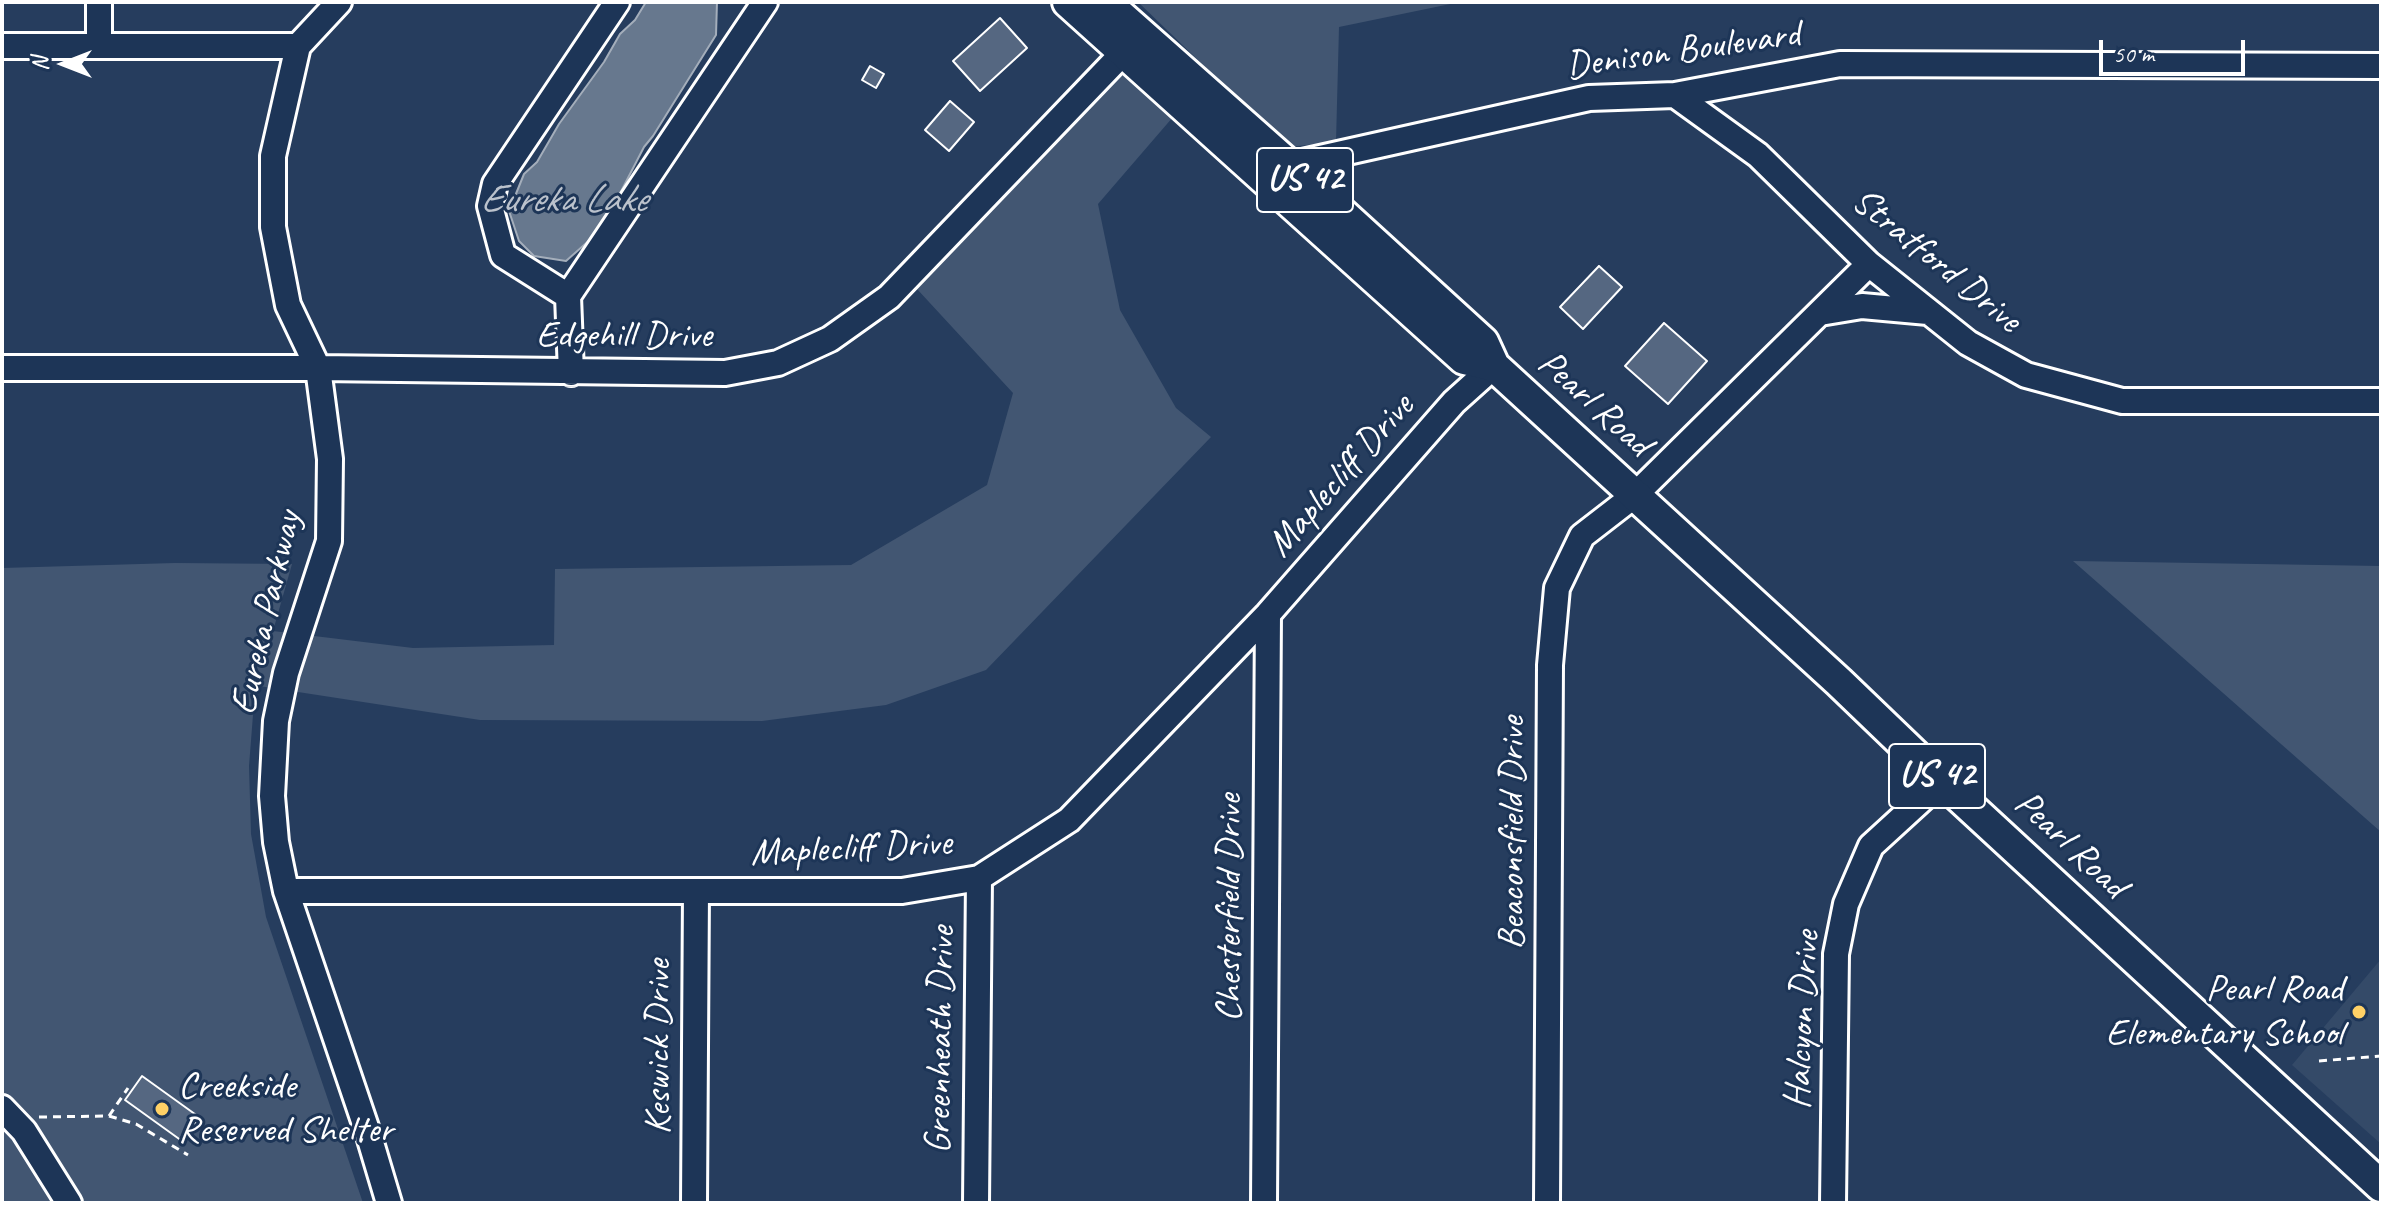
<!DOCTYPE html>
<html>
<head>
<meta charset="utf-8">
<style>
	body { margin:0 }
	#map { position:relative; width:2383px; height:1205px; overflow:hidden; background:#263d5e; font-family:Caveat,sans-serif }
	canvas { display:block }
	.frame { position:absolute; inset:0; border:4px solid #fff; pointer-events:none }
	.north { position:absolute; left:24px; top:24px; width:80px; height:80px; -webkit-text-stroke:6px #1d3557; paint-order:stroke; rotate:270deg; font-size:22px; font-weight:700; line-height:32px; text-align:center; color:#fff }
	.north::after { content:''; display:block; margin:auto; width:28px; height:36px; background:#fff; clip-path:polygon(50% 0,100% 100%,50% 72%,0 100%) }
	.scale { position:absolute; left:2099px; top:40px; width:146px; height:36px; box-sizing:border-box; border:4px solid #fff; border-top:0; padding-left:10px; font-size:24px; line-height:28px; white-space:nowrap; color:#fff; -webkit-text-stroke:6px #1d3557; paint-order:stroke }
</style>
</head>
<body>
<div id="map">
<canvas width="2383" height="1205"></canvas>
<div class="frame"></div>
<div class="north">N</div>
<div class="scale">50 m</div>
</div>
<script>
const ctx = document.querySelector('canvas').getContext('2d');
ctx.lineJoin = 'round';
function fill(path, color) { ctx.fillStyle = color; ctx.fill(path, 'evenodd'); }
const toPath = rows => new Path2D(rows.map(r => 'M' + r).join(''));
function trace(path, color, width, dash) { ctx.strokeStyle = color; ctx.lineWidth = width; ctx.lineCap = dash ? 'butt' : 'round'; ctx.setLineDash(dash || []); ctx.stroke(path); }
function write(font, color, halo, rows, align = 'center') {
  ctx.font = font + ' Caveat,sans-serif'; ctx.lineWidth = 6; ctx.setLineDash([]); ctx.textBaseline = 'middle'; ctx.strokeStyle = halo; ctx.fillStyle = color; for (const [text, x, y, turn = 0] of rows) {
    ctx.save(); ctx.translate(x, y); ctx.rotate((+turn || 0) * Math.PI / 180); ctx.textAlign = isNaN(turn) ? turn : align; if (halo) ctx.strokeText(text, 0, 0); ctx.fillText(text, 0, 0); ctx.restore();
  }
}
fill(toPath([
	[2381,959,2381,1144,2292,1065]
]), '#344a68');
fill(toPath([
	[1138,2,1460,2,1339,27,1336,142,1288,147],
	[1118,70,1173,117,1098,204,1120,310,1176,408,1211,437,986,670,886,705,762,721,480,720,259,686,253,715,249,766,251,834,266,917,363,1203,2,1203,2,568,175,563,292,564,273,631,413,648,554,645,555,569,851,565,987,485,1013,393,917,289],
	[2073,561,2381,566,2381,832]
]), '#425672');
const water = toPath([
	[646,2,717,2,716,35,653,136,644,147,601,230,566,261,534,256,519,241,509,211,524,174,537,162,559,124,604,62,620,34,635,20,646,2]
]);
fill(water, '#67788e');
trace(water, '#a4aebb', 2);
const building = toPath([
	[1000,18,1027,48,980,91,953,61,1000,18],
	[870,66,884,74,876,88,862,80,870,66],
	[950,101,974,122,949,151,925,130,950,101],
	[1599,266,1622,287,1583,329,1560,307,1599,266],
	[1664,323,1707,361,1668,404,1625,366,1664,323],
	[142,1076,199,1117,182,1141,125,1100,142,1076]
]);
fill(building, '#556781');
trace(building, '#fff', 2);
const minor = toPath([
	[99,2,99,46],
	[339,2,298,46,273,156,273,227,288,305,318,368,330,459,329,541,286,673,276,721,272,796,276,842,286,891,369,1136,389,1203],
	[2,46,298,46],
	[1675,95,1758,155,1869,264,1968,343,2026,375,2122,401,2381,401],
	[1289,165,1589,98,1675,95,1840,64,2381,66],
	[568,296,503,255,490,206,495,184,617,2],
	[1820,313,1862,306,1928,312],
	[2,368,318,368,725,373,778,363,830,339,889,297,1123,53],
	[571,373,568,296,765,2],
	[286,891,902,891,979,878,1069,820,1268,614,1454,402,1494,366],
	[2,1108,24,1131,69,1203],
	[694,1203,696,891],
	[976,1203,979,878],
	[1264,1203,1268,614],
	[1547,1203,1550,665,1557,588,1582,536,1635,495,1869,264],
	[1833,1203,1836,954,1846,904,1871,846,1942,781]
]);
const major = toPath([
	[1068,2,1464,359,1494,366],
	[1105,2,1289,165,1483,342,1494,366,1839,682,1942,781,2381,1186]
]);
trace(minor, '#fff', 30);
trace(major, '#fff', 36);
trace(toPath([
	[2319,1061,2381,1056],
	[109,1116,136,1124,188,1155],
	[39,1117,109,1116,128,1088]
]), '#fff', 3, [8, 6]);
trace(minor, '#1d3557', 24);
trace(major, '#1d3557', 30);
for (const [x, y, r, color] of [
	[2359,1012,8,"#ffd166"],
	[162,1109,8,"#ffd166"]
]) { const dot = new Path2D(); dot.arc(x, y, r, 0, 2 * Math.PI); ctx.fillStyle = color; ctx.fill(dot); trace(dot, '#1d3557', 3); }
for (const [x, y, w] of [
	[1305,180,96],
	[1937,776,96]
]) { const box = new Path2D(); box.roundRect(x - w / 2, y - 32, w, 64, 6); ctx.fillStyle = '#1d3557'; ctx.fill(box); trace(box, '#fff', 2); }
write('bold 36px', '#fff', null, [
	["US 42",1305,180],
	["US 42",1937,776]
]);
write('38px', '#fff', '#1d3557', [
	["Denison Boulevard",1683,51,-8],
	["Stratford Drive",1936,261,39],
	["Edgehill Drive",624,336],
	["Pearl Road",1594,404,42],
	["Maplecliff Drive",1341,476,-49],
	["Eureka Parkway",267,613,-77],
	["Beaconsfield Drive",1513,833,-90],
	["Pearl Road",2070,845,43],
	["Maplecliff Drive",851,849,-3],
	["Chesterfield Drive",1230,908,-90],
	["Halcyon Drive",1803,1020,-87],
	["Greenheath Drive",941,1040,-89],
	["Keswick Drive",659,1047,-90]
]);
write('38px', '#fff', '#1d3557', [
	["Pearl Road",2343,990],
	["Elementary School",2343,1034],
	["Creekside",178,1087,"left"],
	["Reserved Shelter",178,1131,"left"]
], 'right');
write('italic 40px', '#bbc2cc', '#1d3557', [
	["Eureka Lake",563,201]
]);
</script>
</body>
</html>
